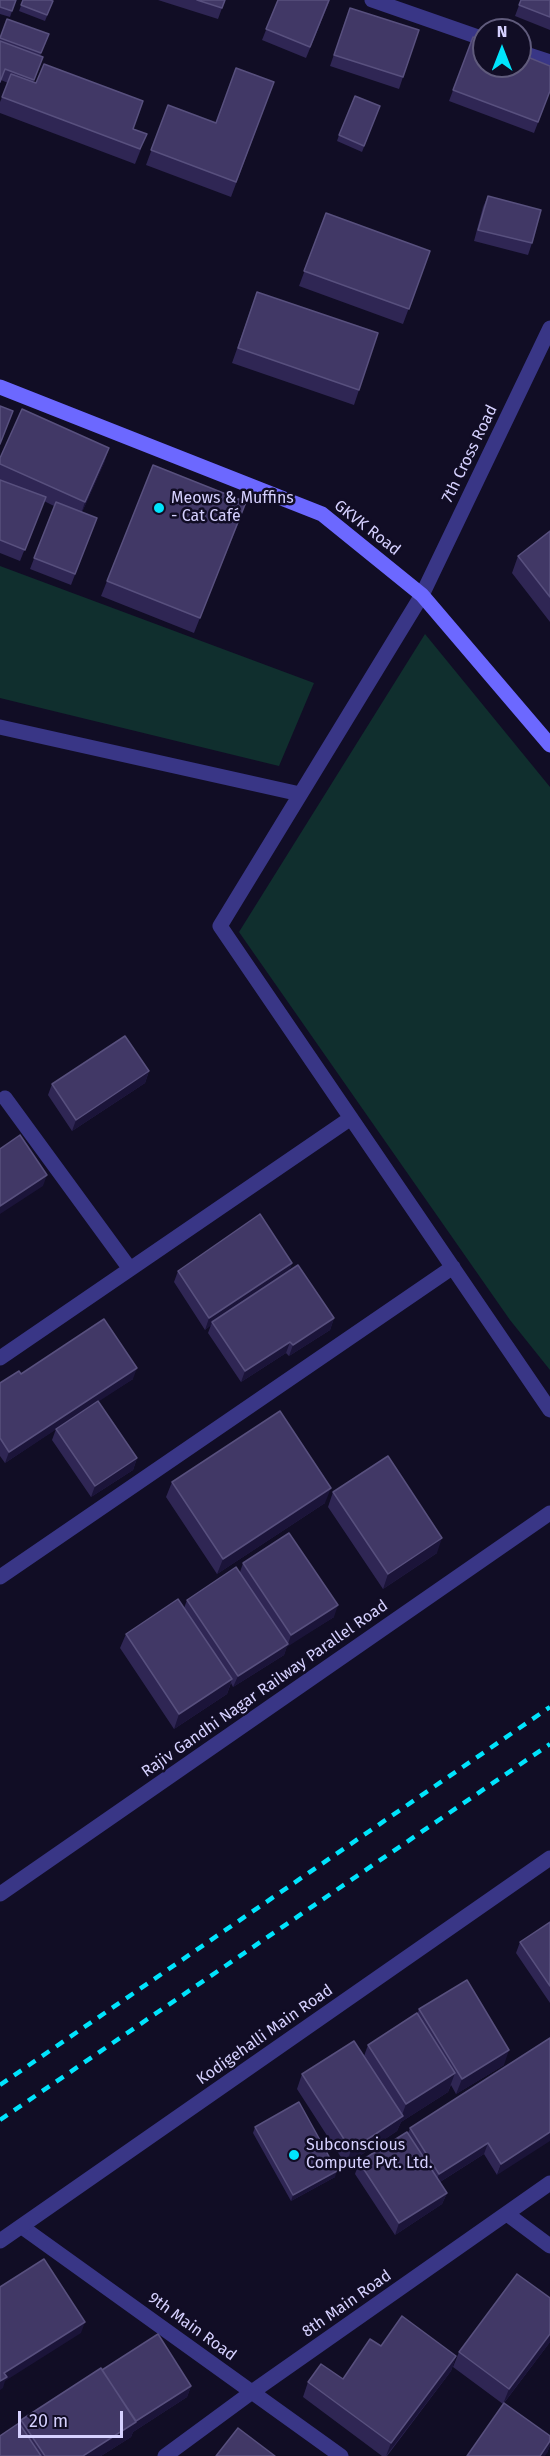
<!DOCTYPE html>
<html>
<head>
<meta charset="utf-8">
<style>
	body { margin:0 }
	#map { position:relative; width:550px; height:2456px; overflow:hidden; background:#110d25; font-family:"Fira Sans",sans-serif }
	canvas { display:block }
	.north { position:absolute; left:472px; top:18px; width:60px; height:60px; box-sizing:border-box; background:#110d25; border:2px solid #605b7c; border-radius:50%; rotate:0deg; font-size:16px; font-weight:700; line-height:24px; text-align:center; color:#d6d1ff }
	.north::after { content:''; display:block; margin:auto; width:21px; height:27px; background:#00e4fc; clip-path:polygon(50% 0,100% 100%,50% 72%,0 100%) }
	.scale { position:absolute; left:18px; top:2411px; width:105px; height:27px; box-sizing:border-box; border:3px solid #d6d1ff; border-top:0; padding-left:8px; font-size:18px; line-height:21px; white-space:nowrap; color:#d6d1ff; -webkit-text-stroke:4px #110d25; paint-order:stroke }
</style>
</head>
<body>
<div id="map">
<canvas width="550" height="2456"></canvas>
<div class="north">N</div>
<div class="scale">20 m</div>
</div>
<script>
const ctx = document.querySelector('canvas').getContext('2d');
ctx.lineJoin = 'round';
function fill(path, color) { ctx.fillStyle = color; ctx.fill(path, 'evenodd'); }
const toPath = rows => new Path2D(rows.map(r => 'M' + r).join(''));
function trace(path, color, width, dash) { ctx.strokeStyle = color; ctx.lineWidth = width; ctx.lineCap = dash ? 'butt' : 'round'; ctx.setLineDash(dash || []); ctx.stroke(path); }
function write(font, color, halo, rows, align = 'center') {
  ctx.font = font + ' "Fira Sans",sans-serif'; ctx.lineWidth = 5; ctx.setLineDash([]); ctx.textBaseline = 'middle'; ctx.strokeStyle = halo; ctx.fillStyle = color; for (const [text, x, y, turn = 0] of rows) {
    ctx.save(); ctx.translate(x, y); ctx.rotate((+turn || 0) * Math.PI / 180); ctx.textAlign = isNaN(turn) ? turn : align; if (halo) ctx.strokeText(text, 0, 0); ctx.fillText(text, 0, 0); ctx.restore();
  }
}
fill(toPath([
	[0,566,314,683,279,766,0,698],
	[425,634,550,787,550,1370,510,1320,239,932]
]), '#102f2e');
trace(toPath([
	[372,0,484,39],
	[520,52,550,62],
	[550,328,422,595,220,926,550,1410],
	[0,727,300,794],
	[5,1098,130,1269],
	[0,1358,351,1118],
	[0,1577,453,1267],
	[507,2214,550,2246],
	[22,2227,341,2456],
	[165,2456,252,2392,550,2183]
]), '#393686', 15);
trace(toPath([
	[0,1894,550,1513],
	[0,2241,550,1858]
]), '#393686', 15);
trace(toPath([
	[0,387,322,514,422,595,550,745]
]), '#6c68ff', 15);
trace(toPath([
	[0,2085,550,1707],
	[0,2120,550,1744]
]), '#00e4fc', 4.5, [9, 8]);
fill(toPath([
	[0,0,16,0,10,17,0,14],
	[23,0,53,1,45,21,19,11],
	[158,0,225,0,218,19],
	[278,0,330,0,306,58,262,40],
	[521,0,550,0,550,30,515,16],
	[346,19,403,77,399,89,330,66],
	[49,34,40,56,33,82,133,129,141,149,135,164,0,113,0,102,8,83,1,80,0,83,0,38],
	[473,37,550,91,534,133,449,101],
	[274,82,231,197,146,165,168,105,216,123],
	[380,106,362,152,337,141,339,135],
	[488,196,532,243,528,255,474,241,483,207],
	[326,213,430,251,403,324,299,286],
	[257,292,359,390,354,405,232,363],
	[109,448,104,463,82,512,97,518,71,585,30,569,54,506,44,501,20,561,0,553,0,458],
	[246,502,194,633,101,596,107,581],
	[550,531,550,622,512,573,518,556],
	[149,1071,145,1083,72,1131,48,1095,52,1084],
	[292,1263,289,1271,334,1318,330,1330,289,1356,286,1353,241,1382,208,1333,211,1325,205,1330,174,1282,178,1271],
	[21,1374,133,1379,98,1401,137,1458,133,1470,91,1497,52,1440,56,1429,5,1463,0,1456,0,1383],
	[172,1482,325,1503,217,1574,166,1497],
	[333,1492,437,1553,383,1589,328,1507],
	[243,1563,334,1617,287,1646,284,1655,233,1687,231,1683,227,1694,174,1729,120,1648,126,1634,184,1608,187,1600,240,1572],
	[550,1922,550,2003,516,1953,520,1942],
	[419,2009,504,2065,456,2094,451,2085,448,2092,401,2122,397,2131,346,2165,297,2089,302,2074,364,2056,368,2045,417,2015],
	[550,2038,497,2175,484,2154,440,2182,447,2193,442,2204,395,2235,355,2174,359,2162,408,2133,410,2128],
	[255,2127,335,2177,291,2201,253,2133],
	[550,2298,550,2342,504,2403,550,2436,550,2445,547,2453,503,2404,453,2367,459,2352],
	[381,2346,456,2356,451,2371,387,2456,382,2456,303,2397,308,2382,343,2379],
	[102,2370,191,2386,187,2397,133,2432,131,2437,101,2456,0,2456,21,2420]
]), '#2f2654');
fill(toPath([
	[109,448,104,463,80,517,85,502],
	[246,502,241,517,194,633,200,618],
	[149,1071,145,1083,72,1131,76,1120],
	[47,1175,43,1186,0,1214,0,1206],
	[292,1263,288,1274,212,1322,211,1325,205,1330,209,1318],
	[334,1318,330,1330,289,1356,293,1345],
	[290,1342,286,1353,241,1382,245,1371],
	[137,1368,133,1379,5,1463,9,1452],
	[137,1458,133,1470,91,1497,95,1486],
	[331,1488,325,1503,217,1574,223,1559],
	[442,1538,437,1553,383,1589,388,1574],
	[338,1605,334,1617,287,1647,291,1635],
	[288,1644,284,1655,233,1687,238,1676],
	[232,1679,227,1694,174,1729,179,1714],
	[509,2050,504,2065,456,2094,462,2079],
	[455,2073,448,2092,401,2122,397,2131,346,2165,351,2150,401,2118,406,2104],
	[550,2132,550,2141,497,2175,501,2164],
	[488,2143,484,2154,435,2185,439,2174],
	[337,2171,335,2177,291,2201,293,2195],
	[447,2193,442,2204,395,2235,399,2223],
	[85,2322,81,2333,5,2381,3,2388,0,2390,0,2381,4,2373],
	[550,2334,550,2342,503,2404,509,2389],
	[456,2356,451,2371,386,2456,391,2443],
	[191,2386,187,2397,133,2432,131,2437,101,2456,83,2456],
	[550,2441,550,2445,547,2453,545,2456,540,2456]
]), '#1b1439');
const building = toPath([
	[0,0,16,0,12,11,0,7,0,0],
	[23,0,50,0,53,1,47,15,21,5,23,0],
	[197,0,225,0,222,8,197,0],
	[278,0,329,0,310,47,266,29,278,0],
	[521,0,550,0,550,17,519,5,521,0],
	[350,8,419,30,403,77,334,55,350,8],
	[7,19,49,34,41,53,0,38,7,19],
	[473,37,484,41,484,66,520,66,520,54,550,66,550,91,538,122,453,90,473,37],
	[0,41,43,57,34,80,5,69,0,82,0,41],
	[44,64,143,101,133,129,147,134,140,149,2,97,11,74,36,83,44,64],
	[236,68,274,82,236,182,151,150,168,105,216,123,236,68],
	[355,96,380,106,364,146,339,135,355,96],
	[488,196,541,210,532,243,478,230,488,196],
	[326,213,430,251,409,309,304,271,326,213],
	[257,292,378,333,359,390,238,348,257,292],
	[0,406,13,411,0,444,0,406],
	[22,409,109,448,85,502,0,464,0,458,22,409],
	[153,465,246,502,200,618,107,581,153,465],
	[0,480,46,497,25,550,0,540,0,480],
	[56,502,97,518,75,574,34,558,56,502],
	[550,531,550,597,518,556,550,531],
	[125,1036,149,1071,76,1120,52,1084,125,1036],
	[20,1135,47,1175,0,1206,0,1149,20,1135],
	[260,1214,292,1263,209,1318,178,1271,260,1214],
	[298,1265,334,1318,293,1345,290,1342,245,1371,212,1322,298,1265],
	[104,1319,137,1368,9,1452,0,1438,0,1383,19,1371,21,1374,104,1319],
	[98,1401,137,1458,95,1486,56,1429,98,1401],
	[280,1411,331,1488,223,1559,172,1482,280,1411],
	[388,1456,442,1538,388,1574,333,1492,388,1456],
	[289,1533,338,1605,291,1635,243,1563,289,1533],
	[236,1567,288,1644,238,1676,187,1600,236,1567],
	[178,1599,232,1679,179,1714,126,1634,178,1599],
	[550,1922,550,1986,520,1942,550,1922],
	[467,1980,509,2050,462,2079,419,2009,467,1980],
	[417,2013,455,2073,406,2104,368,2045,417,2013],
	[550,2038,550,2132,501,2164,488,2143,439,2174,410,2128,550,2038],
	[354,2041,403,2116,351,2150,302,2074,354,2041],
	[299,2102,337,2171,293,2195,255,2127,299,2102],
	[407,2132,447,2193,399,2223,359,2162,407,2132],
	[44,2259,85,2322,4,2373,7,2377,0,2381,0,2287,44,2259],
	[517,2274,550,2298,550,2334,509,2389,459,2352,517,2274],
	[402,2316,456,2356,391,2443,308,2382,321,2364,343,2379,370,2339,381,2346,402,2316],
	[158,2334,191,2386,136,2421,102,2370,158,2334],
	[101,2368,136,2422,83,2456,45,2456,21,2420,101,2368],
	[504,2403,550,2436,550,2441,540,2456,467,2456,504,2403],
	[19,2423,41,2456,0,2456,0,2436,19,2423],
	[238,2428,275,2456,216,2456,238,2428]
]);
fill(building, '#413866');
trace(building, '#58507e', 1.5);
for (const [x, y, r, color] of [
	[159,508,6,"#00e4fc"],
	[294,2155,6,"#00e4fc"]
]) { const dot = new Path2D(); dot.arc(x, y, r, 0, 2 * Math.PI); ctx.fillStyle = color; ctx.fill(dot); trace(dot, '#110d25', 2); }
write('16px', '#d6d1ff', '#110d25', [
	["7th Cross Road",470,454,-64],
	["GKVK Road",367,528,38],
	["Rajiv Gandhi Nagar Railway Parallel Road",265,1689,-35],
	["Kodigehalli Main Road",265,2035,-35],
	["8th Main Road",347,2304,-35],
	["9th Main Road",192,2327,36]
]);
write('16px', '#d6d1ff', '#110d25', [
	["Meows & Muffins",171,499],
	["- Cat Café",171,517],
	["Subconscious",306,2146],
	["Compute Pvt. Ltd.",306,2164]
], 'left');
</script>
</body>
</html>
